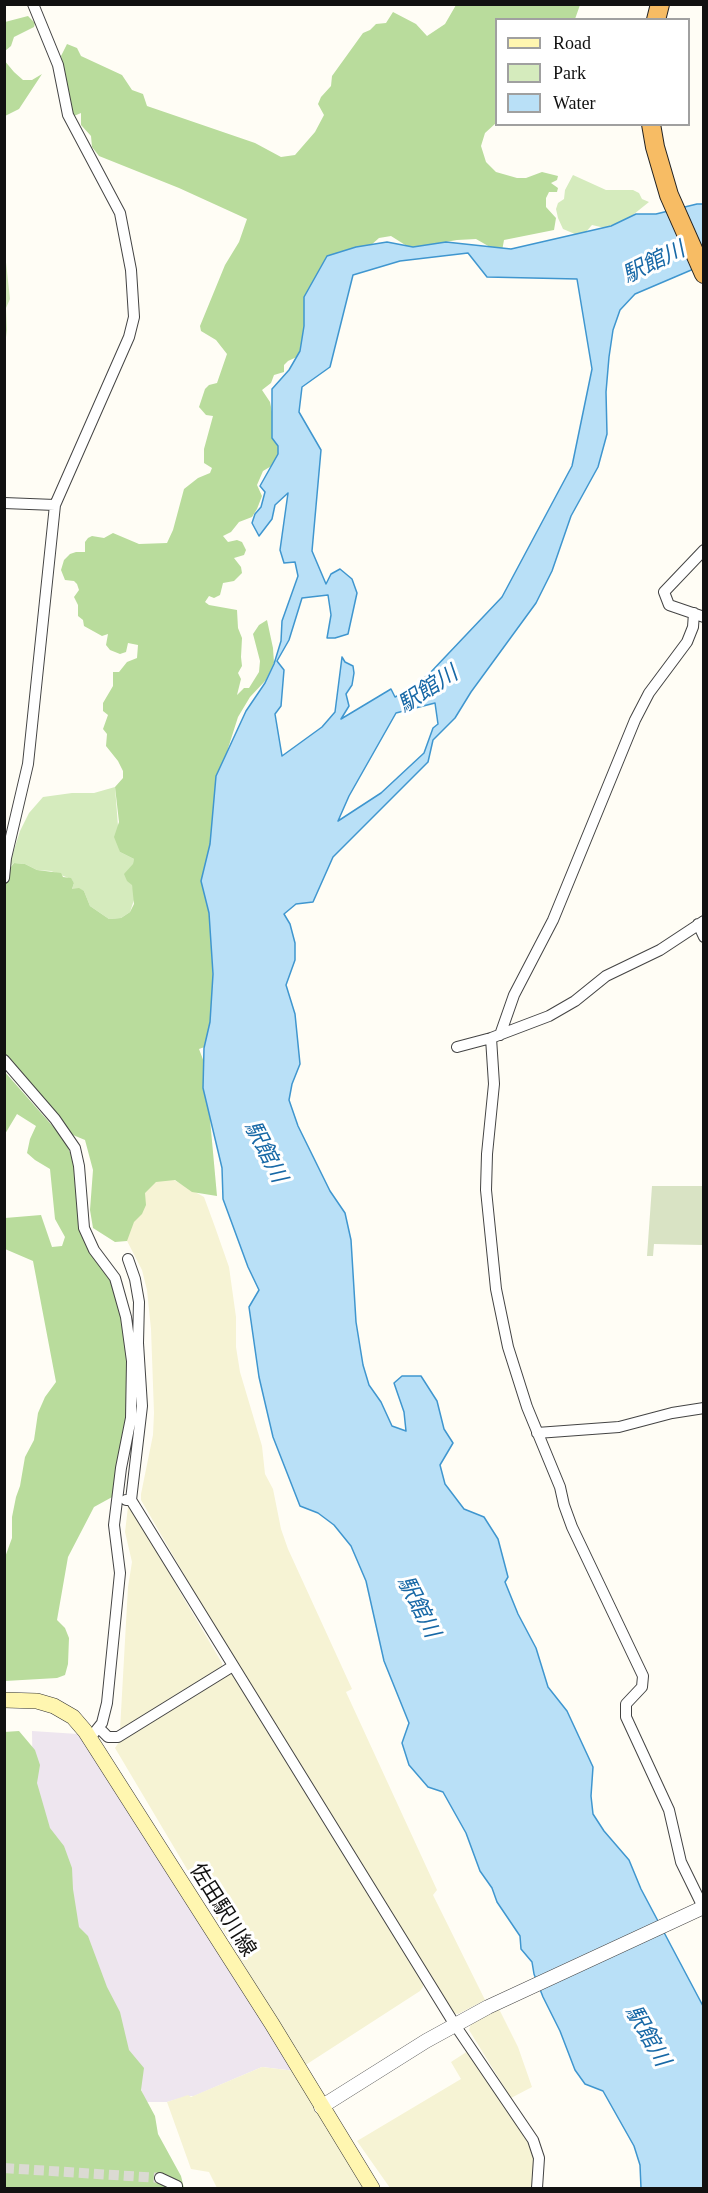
<!DOCTYPE html>
<html>
<head>
<meta charset="utf-8">
<style>
	body { margin:0 }
	#map { position:relative; width:708px; height:2193px; overflow:hidden; background:#fffdf5; font-family:Georgia,serif }
	canvas { display:block }
	.frame { position:absolute; inset:0; border:6px solid #111; pointer-events:none }
	.legend { position:absolute; left:495px; top:18px; width:195px; height:108px; box-sizing:border-box; background:#fff; border:2px solid #a0a0a0; margin:0; padding:8px 10px; list-style:none; font-size:18px; color:#111 }
	.legend li { display:flex; align-items:center; gap:12px; height:30px }
	.legend b { width:30px; border:2px solid #a0a0a0 }
</style>
</head>
<body>
<div id="map">
<canvas width="708" height="2193"></canvas>
<div class="frame"></div>
<ul class="legend">
<li><b style="height:8px;background:#fff6b0"></b>Road</li>
<li><b style="height:16px;background:#d5ebbd"></b>Park</li>
<li><b style="height:16px;background:#b9e0f7"></b>Water</li>
</ul>
</div>
<script>
const ctx = document.querySelector('canvas').getContext('2d');
ctx.lineJoin = 'round';
function fill(path, color) { ctx.fillStyle = color; ctx.fill(path, 'evenodd'); }
const toPath = rows => new Path2D(rows.map(r => 'M' + r).join(''));
function trace(path, color, width, dash) { ctx.strokeStyle = color; ctx.lineWidth = width; ctx.lineCap = dash ? 'butt' : 'round'; ctx.setLineDash(dash || []); ctx.stroke(path); }
function write(font, color, halo, rows, align = 'center') {
  ctx.font = font + ' Georgia,"Noto Sans JP",serif'; ctx.lineWidth = 6; ctx.setLineDash([]); ctx.textBaseline = 'middle'; ctx.strokeStyle = halo; ctx.fillStyle = color; for (const [text, x, y, turn = 0] of rows) {
    ctx.save(); ctx.translate(x, y); ctx.rotate((+turn || 0) * Math.PI / 180); ctx.textAlign = isNaN(turn) ? turn : align; if (halo) ctx.strokeText(text, 0, 0); ctx.fillText(text, 0, 0); ctx.restore();
  }
}
fill(toPath([
	[32,1731,78,1734,86,1741,295,2071,262,2067,194,2096,188,2096,167,2102,146,2102,103,1991,60,1890,33,1801]
]), '#eee6ef');
fill(toPath([
	[167,1176,204,1197,215,1227,229,1267,236,1317,236,1347,240,1372,262,1446,265,1474,273,1489,281,1529,288,1549,352,1689,346,1692,437,1890,433,1895,485,2000,458,2014,453,2013,222,1640,141,1500,141,1494,153,1435,154,1413,151,1329,147,1290,142,1270,124,1235,143,1188],
	[128,1507,133,1507,180,1592,222,1663,222,1667,120,1730,128,1587,132,1562,125,1532],
	[226,1673,233,1675,423,1983,423,1987,420,1991,304,2066,115,1748,119,1742],
	[499,2009,518,2047,532,2087,511,2098,469,2030,471,2023],
	[471,2049,535,2153,532,2188,390,2188,357,2141,461,2079,451,2062],
	[262,2067,295,2071,366,2188,217,2188,209,2172,191,2169,167,2102,188,2095,191,2097]
]), '#f6f3d4');
fill(toPath([
	[573,175,606,190,633,190,639,193,642,199,649,202,629,218,605,228,592,225,585,233,575,234,563,229,558,218,556,209,558,203,564,199,565,190],
	[5,253,10,299,6,308,7,330,5,345],
	[115,787,120,852,134,859,132,884,135,897,130,912,121,918,109,919,90,906,84,891,72,889,74,883,71,879,51,871,37,870,25,864,14,863,8,869,20,831,29,813,43,797,72,793,94,793]
]), '#d5ebbd');
fill(toPath([
	[456,5,580,5,575,19,496,20,496,123,485,133,481,146,486,162,496,172,517,178,526,178,542,172,558,176,557,180,551,183,558,188,557,192,549,192,546,198,546,207,556,218,554,230,504,240,502,251,490,247,476,239,457,240,410,248,391,236,379,238,370,246,338,252,326,266,301,355,288,361,284,365,284,372,274,375,271,383,262,390,270,402,274,422,284,442,278,462,263,471,257,485,262,496,257,509,252,517,239,522,231,532,223,536,228,542,237,540,242,542,246,550,244,555,234,558,241,567,242,573,234,581,223,583,220,595,214,598,209,596,205,602,209,605,237,610,238,628,242,638,241,657,242,666,238,673,241,679,237,695,244,688,249,688,259,672,260,661,253,634,259,625,267,620,273,648,274,663,266,680,250,697,238,717,224,761,215,922,211,944,214,994,213,1044,199,1049,207,1070,208,1097,217,1196,192,1192,175,1180,156,1182,145,1193,146,1205,142,1214,134,1222,127,1241,115,1242,93,1228,90,1210,93,1170,85,1140,73,1135,44,1103,5,1055,4,876,14,863,25,864,37,870,61,873,63,877,71,878,74,883,72,889,79,888,84,891,90,906,109,919,121,918,130,912,134,904,132,885,127,881,124,874,133,864,134,859,120,852,114,837,119,822,115,787,123,778,123,771,118,761,106,746,107,734,103,729,108,715,103,711,103,703,113,686,113,672,119,672,127,662,137,658,138,645,128,643,126,652,120,654,110,650,106,645,108,634,102,636,84,626,83,620,78,616,78,605,74,597,79,590,77,584,74,581,65,580,61,570,64,560,70,554,76,552,85,552,85,542,88,538,92,536,104,538,113,533,139,544,167,543,173,530,184,489,198,478,210,473,212,468,204,463,204,449,213,416,206,415,199,407,205,389,209,385,217,383,227,354,216,340,201,331,200,326,225,265,239,242,247,219,179,188,99,156,92,147,91,136,81,125,81,113,74,116,70,114,61,56,67,44,77,48,81,56,122,75,132,90,143,94,147,106,255,143,281,157,295,155,315,132,324,115,318,104,321,97,331,86,332,76,363,33,370,30,376,24,386,23,393,12,416,24,427,36,445,24],
	[28,16,35,23,34,27,14,37,11,46,5,51,5,22],
	[4,60,14,72,23,80,32,80,42,74,19,109,5,116],
	[4,1071,64,1139,73,1159,78,1211,108,1272,123,1311,131,1406,114,1496,94,1507,68,1557,57,1620,65,1628,69,1638,68,1664,65,1675,57,1678,5,1681,4,1560,12,1538,12,1517,16,1497,20,1486,25,1457,34,1440,38,1413,45,1397,56,1382,33,1261,5,1249,5,1218,41,1215,52,1247,62,1246,65,1237,55,1219,50,1169,35,1160,27,1153,30,1139,36,1126,17,1114,5,1134],
	[19,1731,35,1750,40,1765,37,1783,50,1828,64,1846,72,1868,73,1889,79,1927,88,1936,107,1987,120,2012,129,2050,144,2068,141,2090,155,2116,158,2134,181,2176,184,2188,5,2188,4,1732]
]), '#b9dc9c');
fill(toPath([
	[652,1186,703,1186,703,1245,654,1244,653,1256,647,1256]
]), '#d9e3c4');
const water = toPath([
	[697,204,703,204,703,265,635,294,620,310,613,330,609,357,606,392,607,434,598,467,571,516,552,571,536,603,471,692,455,718,433,740,428,762,333,857,313,902,296,904,284,914,290,924,295,943,295,960,286,985,295,1014,300,1064,292,1084,289,1100,298,1126,330,1191,345,1213,351,1240,356,1322,363,1365,369,1385,381,1402,392,1426,406,1431,404,1412,394,1383,402,1376,421,1376,437,1401,444,1429,453,1443,440,1465,445,1484,464,1509,484,1517,498,1539,508,1577,505,1582,518,1614,536,1648,548,1687,567,1711,593,1767,591,1796,593,1814,604,1831,629,1860,641,1889,703,2006,703,2188,641,2188,640,2165,634,2146,603,2091,585,2084,575,2070,560,2031,543,1997,534,1974,532,1962,521,1949,520,1936,497,1902,492,1888,480,1871,466,1833,443,1792,428,1787,409,1765,402,1743,409,1723,384,1661,366,1581,351,1546,334,1525,318,1513,300,1506,273,1437,259,1377,249,1307,259,1290,248,1267,223,1199,222,1168,203,1088,204,1048,210,1022,213,974,209,913,201,881,210,844,216,776,246,711,265,683,274,664,281,641,282,621,298,576,295,562,284,563,280,550,288,493,275,505,272,519,259,536,252,523,255,514,261,507,265,492,260,486,278,454,278,446,272,438,272,389,289,370,300,351,304,326,304,297,327,256,356,247,387,242,413,247,446,242,511,249,611,226,636,214,656,214,697,204],
	[468,253,487,277,577,279,592,369,572,466,502,597,429,674,409,690,395,697,391,689,341,719,349,706,346,694,352,685,354,673,353,666,345,662,342,657,335,712,322,727,282,756,275,714,281,706,284,670,277,661,289,640,302,598,328,595,331,615,327,638,335,638,348,634,357,593,352,579,340,569,331,574,326,584,312,551,321,450,299,412,302,387,330,367,353,275,400,261,468,253],
	[435,703,438,724,433,728,424,753,381,793,338,821,349,796,396,713,435,703]
]);
fill(water, '#b9e0f7');
trace(water, '#3f96cf', 1.5);
trace(toPath([
	[4,2168,160,2178]
]), '#dbdad3', 10, [10, 5]);
const minor = toPath([
	[4,503,55,505],
	[704,550,664,592,669,605,704,617],
	[4,878,6,858,28,764,55,505,129,337,134,317,131,270,120,213,68,115,58,65,33,4],
	[698,924,704,937],
	[500,1035,514,995,553,920,635,720,649,693,687,642,693,627,694,613],
	[491,1038,494,1084,487,1154,486,1190,496,1289,508,1347,527,1407,560,1487,564,1505,572,1527,643,1676,642,1687,626,1704,626,1717,669,1810,681,1862,703,1907],
	[457,1047,491,1038,549,1016,575,1001,606,976,660,950,704,921],
	[4,1060,55,1119,75,1148,79,1166,84,1228,94,1250,115,1278,117,1285,126,1317,132,1361,131,1418,121,1468,114,1525,120,1573,107,1703,102,1723,90,1738],
	[537,1433,619,1427,672,1413,704,1408],
	[126,1500,131,1500,142,1406,138,1343,139,1302,135,1279,128,1259],
	[131,1500,455,2025,533,2140,539,2158,537,2188],
	[99,1728,108,1737,118,1737,233,1666],
	[160,2178,177,2186,177,2188]
]);
const tertiary = toPath([
	[321,2107,426,2041,488,2007,704,1907]
]);
const secondary = toPath([
	[4,1700,37,1701,54,1706,73,1717,85,1731,272,2024,372,2188]
]);
const trunk = toPath([
	[656,20,660,4],
	[651,124,655,147,669,195,704,274]
]);
trace(minor, '#444', 12);
trace(tertiary, '#444', 15);
trace(secondary, '#333', 16);
trace(trunk, '#222', 20);
trace(minor, '#fff', 10);
trace(tertiary, '#fff', 14);
trace(secondary, '#fff6b0', 15);
trace(trunk, '#f7bc64', 18);
write('21px', '#111', '#fff', [
	["佐田駅川線",224,1909,58]
]);
write('italic 22px', '#1768a6', '#fff', [
	["駅館川",653,261,-26],
	["駅館川",427,688,-33],
	["駅館川",267,1151,63],
	["駅館川",420,1606,63],
	["駅館川",649,2035,60]
]);
</script>
</body>
</html>
